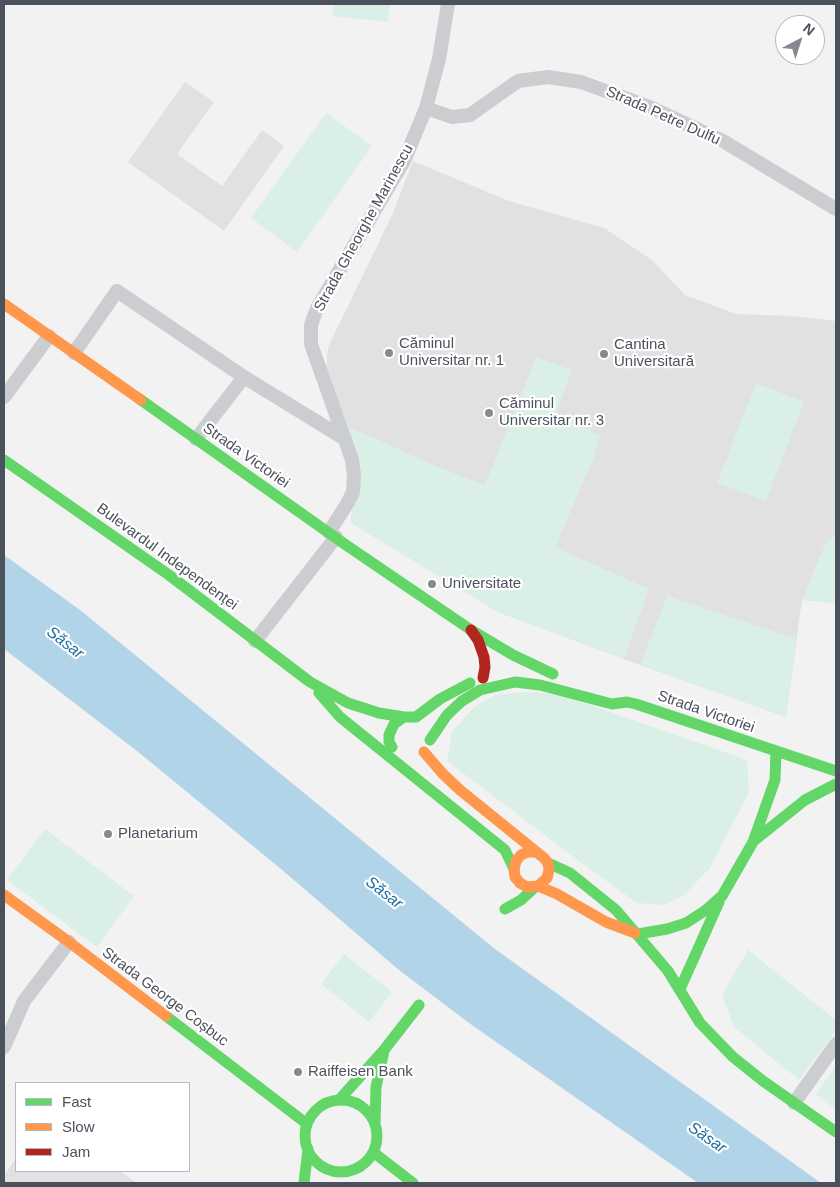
<!DOCTYPE html>
<html>
<head>
<meta charset="utf-8">
<style>
	body { margin:0 }
	#map { position:relative; width:840px; height:1187px; overflow:hidden; background:#f3f2f2; font-family:Arial,sans-serif }
	canvas { display:block }
	.frame { position:absolute; inset:0; border:5px solid #4b515d; pointer-events:none }
	.legend { position:absolute; left:15px; top:1082px; width:175px; height:90px; box-sizing:border-box; background:#fff; border:1px solid #b7b9be; margin:0; padding:6px 9px; list-style:none; font-size:15px; color:#4b515d }
	.legend li { display:flex; align-items:center; gap:10px; height:25px }
	.legend b { width:25px; border:1px solid #b7b9be }
	.north { position:absolute; left:775px; top:15px; width:50px; height:50px; box-sizing:border-box; background:#fff; border:1px solid #b7b9be; border-radius:50%; rotate:40deg; font-size:14px; font-weight:700; line-height:20px; text-align:center; color:#4b515d }
	.north::after { content:''; display:block; margin:auto; width:18px; height:22px; background:#868991; clip-path:polygon(50% 0,100% 100%,50% 72%,0 100%) }
</style>
</head>
<body>
<div id="map">
<canvas width="840" height="1187"></canvas>
<div class="frame"></div>
<ul class="legend">
<li><b style="height:6px;background:#63d668"></b>Fast</li>
<li><b style="height:6px;background:#ff974d"></b>Slow</li>
<li><b style="height:6px;background:#b3261e"></b>Jam</li>
</ul>
<div class="north">N</div>
</div>
<script>
const ctx = document.querySelector('canvas').getContext('2d');
ctx.lineJoin = 'round';
function fill(path, color) { ctx.fillStyle = color; ctx.fill(path, 'evenodd'); }
const toPath = rows => new Path2D(rows.map(r => 'M' + r).join(''));
function trace(path, color, width, dash) { ctx.strokeStyle = color; ctx.lineWidth = width; ctx.lineCap = dash ? 'butt' : 'round'; ctx.setLineDash(dash || []); ctx.stroke(path); }
function write(font, color, halo, rows, align = 'center') {
  ctx.font = font + ' Arial,sans-serif'; ctx.lineWidth = 4.5; ctx.setLineDash([]); ctx.textBaseline = 'middle'; ctx.strokeStyle = halo; ctx.fillStyle = color; for (const [text, x, y, turn = 0] of rows) {
    ctx.save(); ctx.translate(x, y); ctx.rotate((+turn || 0) * Math.PI / 180); ctx.textAlign = isNaN(turn) ? turn : align; if (halo) ctx.strokeText(text, 0, 0); ctx.fillText(text, 0, 0); ctx.restore();
  }
}
fill(toPath([
	[185,82,214,102,177,154,222,186,262,130,284,146,224,231,128,162],
	[413,161,509,201,604,228,652,260,685,295,736,314,792,316,836,321,836,603,802,600,786,717,640,665,498,612,353,524,351,517,354,501,327,370,327,354,329,345,393,213],
	[16,1158,16,1171,120,1171,137,1183,4,1183,4,1175]
]), '#e1e1e2');
fill(toPath([
	[334,4,390,4,388,22,332,16],
	[326,113,372,146,297,252,251,218],
	[536,357,572,370,556,413,600,435,594,457,562,531,556,548,649,589,624,659,498,612,353,524,351,520,354,501,345,425,442,469,485,485],
	[756,383,804,402,766,501,717,483],
	[836,535,836,603,802,600,826,542],
	[667,596,796,639,786,717,640,665],
	[526,692,559,694,747,760,749,792,710,868,684,895,664,905,637,903,579,861,447,761,452,732,475,706,495,695],
	[45,829,134,896,97,947,7,880],
	[748,950,836,1020,836,1031,799,1080,734,1027,722,995],
	[344,954,392,992,369,1022,321,984],
	[836,1066,836,1110,816,1094]
]), '#daefe5');
fill(toPath([
	[4,555,80,610,495,949,821,1183,698,1183,469,1023,399,970,281,869,137,751,4,649]
]), '#b2d4e9');
trace(toPath([
	[426,108,452,117,470,115,518,81,548,77,581,82,650,107,723,141,836,209],
	[74,353,117,291,244,377,345,439],
	[4,397,49,336],
	[196,439,244,377],
	[329,532,347,504,353,492,354,475,352,460,311,344,311,325,317,308,404,161,426,108,439,59,448,4],
	[255,641,336,537],
	[4,1047,24,1001,69,942],
	[794,1103,836,1044]
]), '#cccdd0', 14);
trace(toPath([
	[141,400,346,545,471,630,513,655,553,674],
	[4,460,169,575,310,682,348,703,379,713,404,717],
	[319,693,340,717,505,850,514,869],
	[416,717,440,699,470,683],
	[430,740,447,715,462,701,480,690,515,682,540,685,612,704,627,702,636,704,836,771],
	[392,747,389,742,389,735,394,724,404,717,413,717],
	[755,840,805,800,836,784],
	[548,863,570,873,616,910,668,971,700,1023,733,1057,763,1081,836,1132],
	[505,909,521,900,535,887],
	[638,934,667,929,686,923,706,910,722,896,753,842,775,780,776,752],
	[680,989,719,902],
	[166,1016,307,1124],
	[339,1100,384,1050,419,1005],
	'305 1136a36 36 0 1 1 72 0a36 36 0 1 1-72 0Z',
	[375,1125,376,1087,384,1051],
	[373,1152,413,1183],
	[304,1183,308,1149]
]), '#63d668', 11);
trace(toPath([
	[4,304,141,400],
	[424,752,443,774,460,790,544,858,548,863,549,870,547,878,538,886,527,887,520,883,515,877,514,869,516,861,521,855,528,852,536,852],
	[538,886,557,894,606,922,635,933],
	[4,895,69,942,166,1016]
]), '#ff974d', 11);
trace(toPath([
	[471,630,478,640,484,657,485,667,483,678]
]), '#b3261e', 11);
for (const [x, y, r, color] of [
	[389,353,5,"#868991"],
	[604,354,5,"#868991"],
	[489,413,5,"#868991"],
	[432,584,5,"#868991"],
	[108,834,5,"#868991"],
	[298,1072,5,"#868991"]
]) { const dot = new Path2D(); dot.arc(x, y, r, 0, 2 * Math.PI); ctx.fillStyle = color; ctx.fill(dot); trace(dot, '#fff', 2); }
write('15px', '#4b515d', '#fff', [
	["Strada Petre Dulfu",663,116,24],
	["Strada Gheorghe Marinescu",364,228,-61],
	["Strada Victoriei",246,456,35],
	["Bulevardul Independenței",167,557,36],
	["Strada Victoriei",706,712,19],
	["Strada George Coșbuc",165,997,37]
]);
write('15px', '#4b515d', '#fff', [
	["Căminul",399,344],
	["Universitar nr. 1",399,361],
	["Cantina",614,345],
	["Universitară",614,362],
	["Căminul",499,404],
	["Universitar nr. 3",499,421],
	["Universitate",442,584],
	["Planetarium",118,834],
	["Raiffeisen Bank",308,1072]
], 'left');
write('italic 16px', '#1a6da1', '#fff', [
	["Săsar",65,643,38],
	["Săsar",384,893,38],
	["Săsar",707,1138,35]
]);
</script>
</body>
</html>
